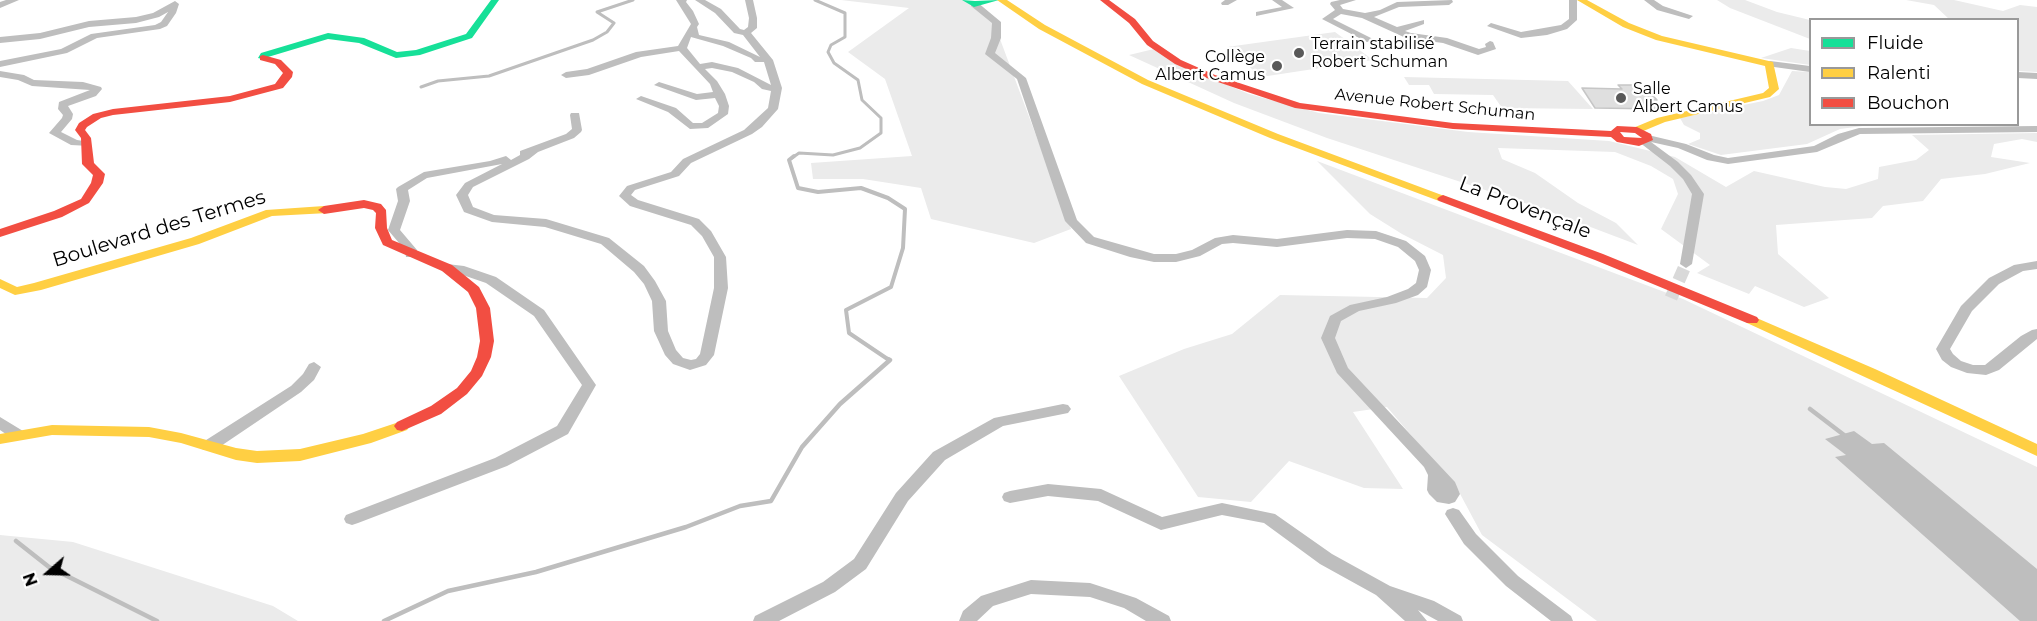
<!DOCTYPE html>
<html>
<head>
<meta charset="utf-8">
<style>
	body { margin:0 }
	#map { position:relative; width:2037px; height:621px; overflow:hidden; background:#fff; font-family:Montserrat,sans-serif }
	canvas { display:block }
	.legend { position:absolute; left:1809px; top:18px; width:210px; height:108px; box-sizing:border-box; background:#fff; border:2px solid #999; margin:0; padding:8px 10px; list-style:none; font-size:18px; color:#000 }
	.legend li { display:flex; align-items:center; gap:12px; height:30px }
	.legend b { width:30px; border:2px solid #999 }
	.north { position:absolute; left:18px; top:543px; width:60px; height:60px; -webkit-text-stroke:4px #fff; paint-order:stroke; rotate:250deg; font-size:16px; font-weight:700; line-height:24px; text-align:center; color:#000 }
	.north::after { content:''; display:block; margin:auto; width:21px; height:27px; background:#000; clip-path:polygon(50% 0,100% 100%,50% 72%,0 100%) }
</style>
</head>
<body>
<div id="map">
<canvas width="2037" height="621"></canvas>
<ul class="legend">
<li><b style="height:8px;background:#16e098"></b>Fluide</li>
<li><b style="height:8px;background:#ffcf43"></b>Ralenti</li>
<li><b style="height:8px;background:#f24e42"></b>Bouchon</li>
</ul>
<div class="north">N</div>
</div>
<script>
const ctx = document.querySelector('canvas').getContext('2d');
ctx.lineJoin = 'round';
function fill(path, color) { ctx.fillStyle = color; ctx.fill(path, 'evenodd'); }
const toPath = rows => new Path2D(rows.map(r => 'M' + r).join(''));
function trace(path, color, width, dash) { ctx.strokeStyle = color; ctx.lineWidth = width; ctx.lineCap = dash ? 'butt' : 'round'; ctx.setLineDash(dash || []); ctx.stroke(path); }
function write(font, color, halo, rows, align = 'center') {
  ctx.font = font + ' Montserrat,sans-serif'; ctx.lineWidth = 4.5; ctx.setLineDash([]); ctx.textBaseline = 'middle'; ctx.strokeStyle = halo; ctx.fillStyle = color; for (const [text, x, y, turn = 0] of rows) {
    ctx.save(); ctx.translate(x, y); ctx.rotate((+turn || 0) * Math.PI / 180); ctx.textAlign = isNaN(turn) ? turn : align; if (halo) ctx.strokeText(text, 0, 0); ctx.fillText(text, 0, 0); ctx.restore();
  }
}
fill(toPath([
	[841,0,964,0,994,23,1071,229,1034,243,931,219,921,188,863,179,813,179,811,163,912,156,885,79,848,52,909,8],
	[1717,0,1745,0,1777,12,1810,20,1810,39,1730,8],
	[1906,0,1954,0,2003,11,2020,5,2037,7,2037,72,2018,71,2018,20,1949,19,1934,5],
	[1335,32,1373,60,1261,77,1227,47],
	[1791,48,1810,51,1810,65,1761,58],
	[1154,49,1187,68,1249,94,1319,113,1468,132,1609,141,1675,157,1726,187,1754,171,1825,187,1846,189,1878,179,1879,167,1916,160,1929,150,1912,135,2037,133,2037,142,2022,139,1994,144,1991,157,2030,163,1985,174,1941,179,1923,201,1883,206,1872,218,1776,225,1778,254,1829,298,1804,307,1755,286,1749,294,1697,273,1710,265,1661,229,1678,194,1673,179,1651,166,1615,152,1498,148,1502,159,1535,173,1578,203,1616,223,1638,245,1543,209,1327,138,1234,103,1129,55],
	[1792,71,1810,72,1810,124,1920,126,1870,125,1840,129,1807,144,1721,155,1688,144,1700,139,1700,133,1684,125,1680,118,1763,101,1779,95],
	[1404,77,1568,81,1593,109,1502,108,1493,95,1434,94,1429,85,1409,85],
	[1317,161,1683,299,2037,467,2037,621,1597,621,1482,535,1458,490,1387,407,1353,412,1403,489,1364,488,1289,461,1251,502,1198,497,1119,376,1184,349,1232,334,1280,295,1427,298,1446,278,1443,255,1402,234,1370,214],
	[0,535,73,542,273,606,298,621,0,621]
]), '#ebebeb');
fill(toPath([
	[1854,431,1872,444,1884,443,2037,569,2037,621,2020,621,1835,457,1846,455,1825,439]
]), '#bebebe');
trace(toPath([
	[421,87,438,81,489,76,593,40,607,32,614,23,597,12,633,0],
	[792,158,799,153,833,155,860,148,881,133,881,118,862,100,858,80,834,63,828,52,831,45,845,37,845,13,815,0]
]), '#bebebe', 3);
trace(toPath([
	[794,156,789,160,798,188,818,192,861,188,888,198,905,209,903,248,891,287,846,310,849,333,889,360]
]), '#bebebe', 4);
trace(toPath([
	[1810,409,1844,435],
	[16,541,49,567,157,621],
	[384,621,448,591,536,572,686,527,740,506,771,501,802,447,840,404,890,360,888,359]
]), '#bebebe', 4.5);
const building = toPath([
	[1618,85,1643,85,1657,100,1652,100,1661,109,1595,108,1582,88,1622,89,1618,85]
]);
fill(building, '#dfdfdf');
trace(building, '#c6c6c6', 1.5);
trace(toPath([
	[1671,298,1686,264]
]), '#d9d9d9', 13, [13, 6]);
fill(toPath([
	[6,0,19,0,0,8,0,2,6,0],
	[676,0,687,0,686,2,693,11,699,24,697,27,699,35,729,42,760,57,743,35,734,33,715,13,695,0,705,0,721,9,740,29,744,30,748,27,749,18,745,0,753,0,757,18,757,28,751,33,773,60,782,88,778,109,762,127,752,134,691,163,679,176,635,190,631,195,638,200,699,219,711,231,726,257,728,288,714,355,706,365,690,370,673,364,665,355,654,331,652,301,644,284,634,272,601,244,545,227,492,222,464,212,456,195,465,183,502,164,427,178,408,190,410,201,400,230,417,250,414,257,406,257,405,250,388,230,398,201,396,189,398,187,424,172,490,161,506,156,511,160,520,155,520,151,566,134,572,129,570,115,571,113,579,113,582,130,581,132,574,138,538,152,529,159,473,187,468,195,473,207,494,215,546,219,609,238,644,266,655,281,666,301,668,331,676,350,683,358,691,360,696,359,700,354,714,288,714,257,702,236,691,225,630,206,619,196,627,186,671,172,683,159,744,130,768,108,771,91,762,89,754,82,732,72,712,68,705,69,717,81,725,94,729,106,728,114,708,128,690,129,668,112,636,99,641,96,676,108,693,123,702,123,718,113,719,106,715,98,696,100,654,85,659,82,697,94,713,92,710,84,679,51,641,57,589,75,566,78,561,75,566,72,587,69,636,52,678,46,691,24,676,0],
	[691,37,723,46,751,58,755,62,764,62,771,85,738,68,712,62,700,64,687,48,691,37],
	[1225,0,1237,0,1228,5,1222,5,1221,3,1225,0],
	[1272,0,1282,0,1294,8,1256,16,1256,12,1282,7,1272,0],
	[1340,0,1356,0,1340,5,1343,9,1365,13,1380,10,1397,2,1452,0,1453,2,1449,5,1399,7,1374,17,1397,27,1424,20,1424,24,1405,31,1411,33,1447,38,1479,49,1486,47,1485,44,1490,41,1493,42,1496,49,1478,55,1443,43,1406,38,1362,18,1341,14,1333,19,1375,40,1367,42,1322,19,1335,10,1330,4,1331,2,1340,0],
	[1569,0,1577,0,1577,20,1567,29,1547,35,1521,38,1487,26,1491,23,1521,32,1561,25,1569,19,1569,0],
	[1644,0,1654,0,1663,6,1693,16,1689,19,1657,10,1644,0],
	[175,1,179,4,176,13,167,26,160,29,97,38,67,53,0,67,0,61,61,49,91,34,155,25,161,22,168,12,159,17,136,23,89,27,40,39,0,43,0,37,40,33,89,21,136,17,153,13,175,1],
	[971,2,977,2,1001,22,1001,38,995,53,1026,78,1077,220,1094,237,1154,254,1176,254,1192,250,1215,238,1233,235,1277,239,1347,230,1376,231,1406,241,1425,256,1431,270,1427,287,1418,295,1396,303,1359,311,1341,321,1335,338,1348,368,1455,482,1460,494,1455,502,1449,504,1437,502,1429,494,1427,490,1428,475,1424,467,1337,373,1321,338,1330,316,1350,305,1387,297,1408,289,1416,283,1419,270,1415,261,1398,247,1375,239,1347,238,1277,247,1233,243,1222,244,1200,256,1176,262,1154,262,1130,257,1086,243,1065,221,1017,79,985,54,991,38,992,23,971,6,971,2],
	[1770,61,1810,66,1810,72,1767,66,1765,64,1770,61],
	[0,71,24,75,34,80,83,82,101,87,102,89,96,96,68,106,73,114,72,119,61,132,77,140,90,142,90,146,71,145,49,133,62,118,63,115,58,109,59,102,90,90,32,86,18,80,0,77,0,71],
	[2018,72,2037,73,2037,79,2018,78,2018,72],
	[2037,126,2037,132,1860,134,1817,152,1728,164,1707,160,1678,148,1651,142,1678,162,1691,175,1704,194,1692,264,1686,268,1680,264,1692,194,1683,179,1670,166,1639,142,1648,135,1686,144,1714,155,1728,158,1814,146,1838,134,1859,128,2037,126],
	[2037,261,2037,269,2023,271,1999,284,1972,311,1950,349,1953,354,1961,361,1973,365,1985,365,2021,336,2032,330,2037,329,2037,339,1999,370,1986,375,1967,373,1951,367,1942,360,1936,349,1961,306,1989,278,2014,265,2037,261],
	[447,264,464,266,496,277,544,310,596,385,568,434,507,466,358,523,352,525,346,523,344,519,346,515,495,458,557,426,582,385,534,316,486,283,457,273,442,271,441,268,442,265,447,264],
	[314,362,321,367,314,380,301,392,215,450,203,450,201,446,203,442,291,386,303,374,309,364,314,362],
	[1063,404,1068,405,1071,409,1068,413,1003,426,945,460,908,501,866,569,835,592,779,621,753,621,755,616,823,582,854,559,896,493,933,452,994,418,1063,404],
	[0,417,23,431,26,435,23,439,13,439,0,430,0,417],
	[1048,484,1101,489,1162,517,1222,503,1275,514,1332,554,1390,586,1434,601,1461,616,1463,621,1438,621,1418,610,1427,621,1405,621,1376,595,1320,564,1264,523,1222,515,1161,530,1098,501,1048,496,1010,503,1004,501,1002,497,1004,493,1010,491,1048,484],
	[1453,508,1459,510,1476,534,1518,576,1571,616,1573,621,1551,621,1506,586,1464,544,1445,514,1447,510,1453,508],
	[1031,580,1090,583,1136,598,1169,616,1171,621,1146,621,1124,608,1090,597,1031,594,993,606,977,621,959,621,963,611,981,596,1031,580]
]), '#bebebe');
fill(toPath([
	[491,0,499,0,472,38,420,55,396,58,359,43,328,39,268,57,266,60,258,58,261,53,328,33,364,38,397,52,416,50,466,34,491,0],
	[962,0,975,1,999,0,974,7,962,0]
]), '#16e098');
fill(toPath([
	[997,0,1007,0,1045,25,1148,80,1278,134,1447,197,1449,199,1447,201,1439,201,1270,138,1142,84,1039,29,997,0],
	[1577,0,1587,0,1629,23,1662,36,1773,62,1779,89,1770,97,1665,122,1641,132,1633,132,1633,128,1657,118,1763,93,1769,88,1765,66,1656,40,1623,27,1577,0],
	[324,206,328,207,330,210,328,213,272,216,199,244,41,290,15,295,0,288,0,279,17,287,34,283,191,238,266,210,324,206],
	[1752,316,1875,369,2037,444,2037,456,1747,323,1745,320,1747,317,1752,316],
	[402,421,407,422,410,426,407,430,371,443,300,461,257,463,236,460,181,443,149,437,52,435,0,444,0,434,52,425,149,427,181,433,236,448,257,451,300,449,363,434,402,421]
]), '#ffcf43');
fill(toPath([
	[1100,0,1109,0,1135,19,1153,41,1181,60,1215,75,1300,103,1453,123,1611,131,1617,126,1637,127,1651,134,1653,140,1639,146,1617,142,1611,137,1453,129,1295,108,1209,79,1175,64,1147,45,1129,23,1100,0],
	[1620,132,1635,133,1642,138,1624,137,1620,132],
	[263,55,281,60,293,72,292,77,283,88,230,102,113,115,101,118,87,127,85,130,91,138,94,163,105,174,103,183,89,203,62,217,0,237,0,229,54,211,81,199,91,183,93,175,82,164,81,138,75,130,79,123,93,114,113,109,230,96,275,84,283,73,275,64,260,60,260,56,263,55],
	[1443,195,1603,254,1757,317,1759,320,1757,323,1747,323,1595,260,1439,201,1437,199,1439,197,1443,195],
	[364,200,381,204,386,210,387,228,392,240,452,265,479,287,490,308,494,341,491,357,482,376,467,394,441,414,402,431,397,430,394,426,397,422,431,406,457,388,471,371,477,357,480,341,476,308,468,292,442,271,383,245,375,228,376,213,373,210,364,208,324,214,318,210,324,206,364,200]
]), '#f24e42');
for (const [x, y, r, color] of [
	[1299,53,6,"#595959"],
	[1277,66,6,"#595959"],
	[1621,98,6,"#595959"]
]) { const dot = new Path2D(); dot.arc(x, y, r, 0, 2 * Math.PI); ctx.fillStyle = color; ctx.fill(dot); trace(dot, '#fff', 2); }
write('16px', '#000', '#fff', [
	["Terrain stabilisé",1311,44],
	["Robert Schuman",1311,62],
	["Collège",1265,57,"right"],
	["Albert Camus",1265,75,"right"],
	["Salle",1633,89],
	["Albert Camus",1633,107]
], 'left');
write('16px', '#000', '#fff', [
	["Avenue Robert Schuman",1435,105,6]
]);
write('20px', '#000', '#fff', [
	["La Provençale",1525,208,21],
	["Boulevard des Termes",159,229,-17]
]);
</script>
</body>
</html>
